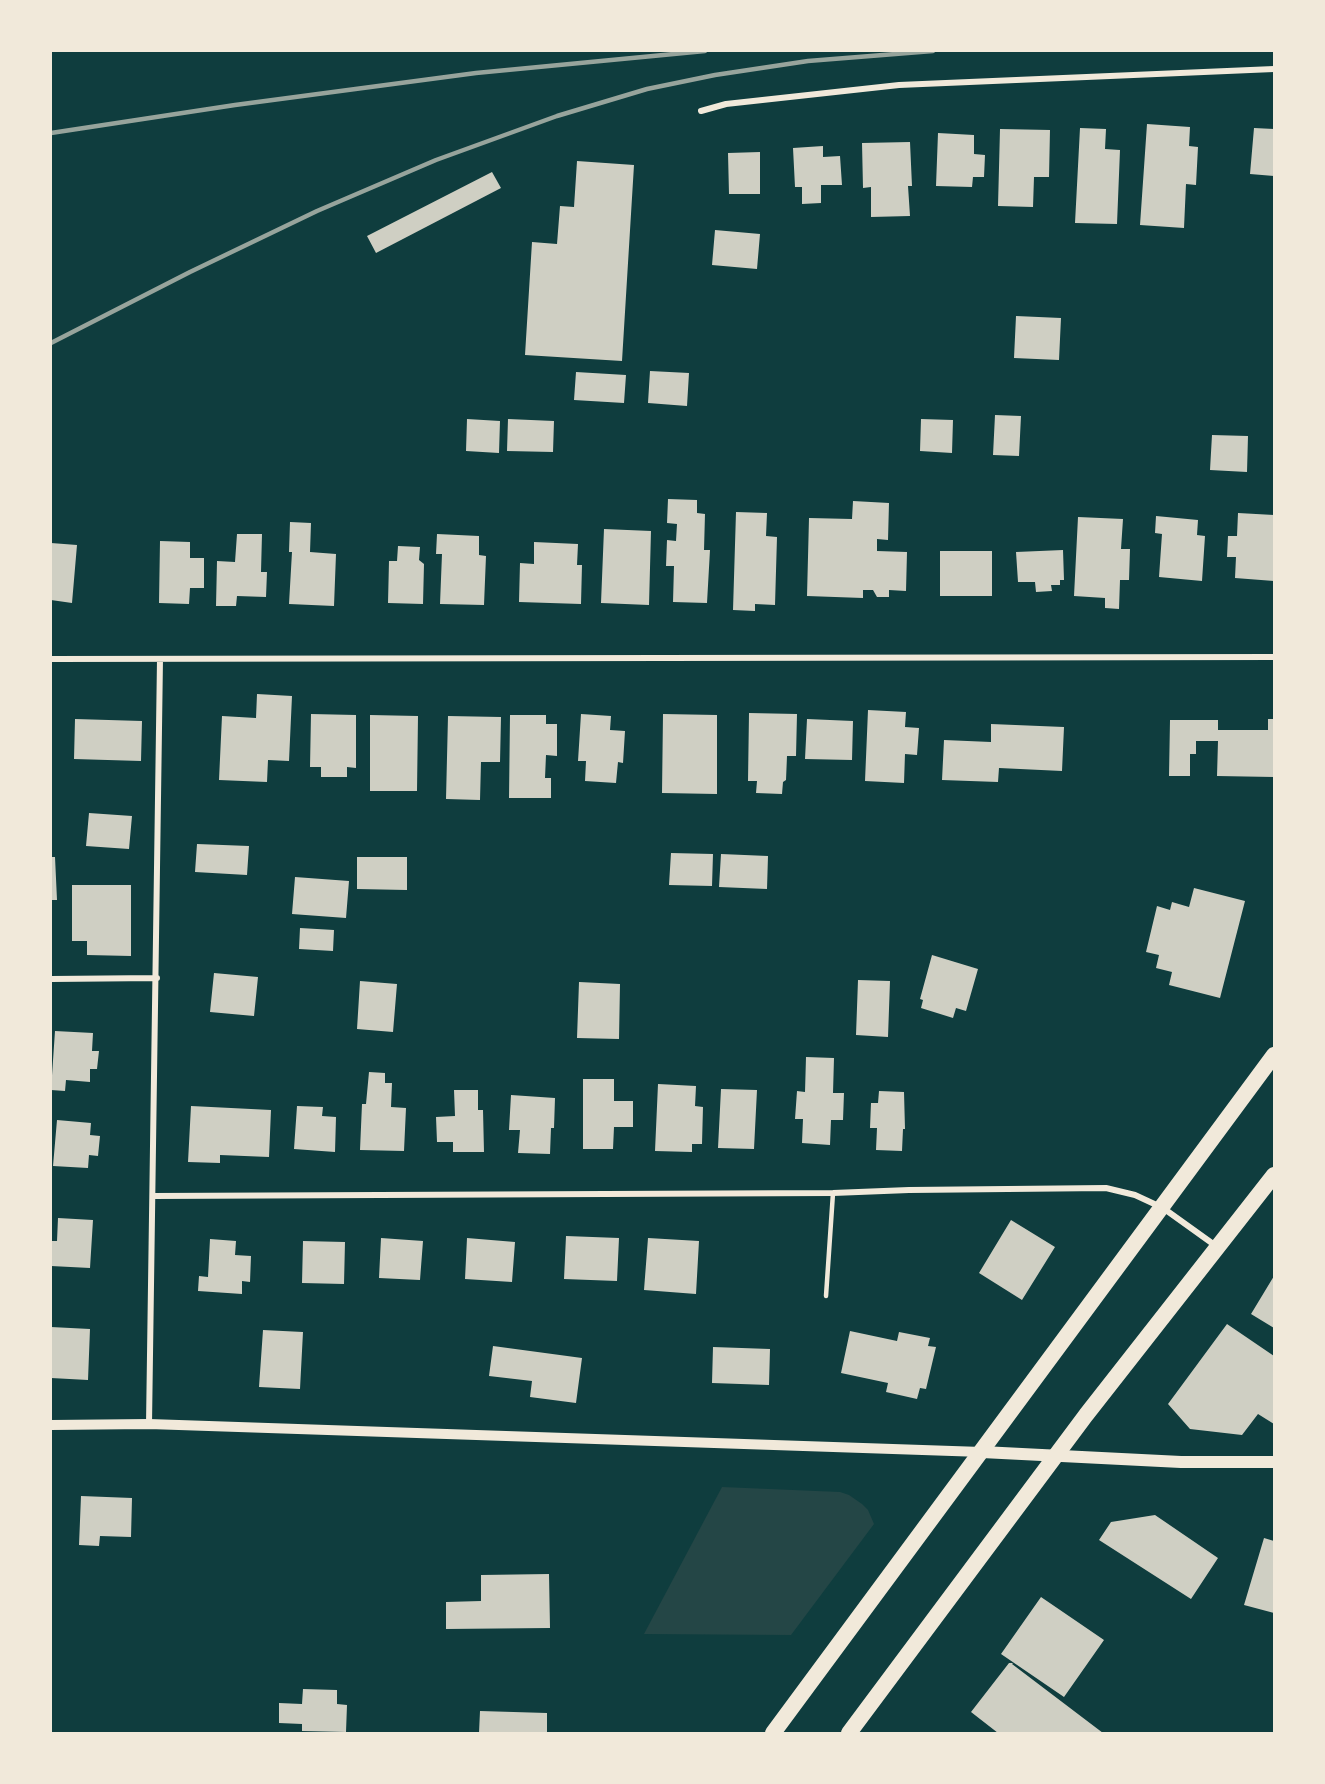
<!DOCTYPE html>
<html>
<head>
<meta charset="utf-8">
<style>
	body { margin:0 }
	#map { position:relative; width:1325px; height:1784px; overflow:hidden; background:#0f3d3e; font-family:"Golos Text",sans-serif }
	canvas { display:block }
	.frame { position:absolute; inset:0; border:52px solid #f1e9da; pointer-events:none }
</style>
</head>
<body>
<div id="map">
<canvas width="1325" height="1784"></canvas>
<div class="frame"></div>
</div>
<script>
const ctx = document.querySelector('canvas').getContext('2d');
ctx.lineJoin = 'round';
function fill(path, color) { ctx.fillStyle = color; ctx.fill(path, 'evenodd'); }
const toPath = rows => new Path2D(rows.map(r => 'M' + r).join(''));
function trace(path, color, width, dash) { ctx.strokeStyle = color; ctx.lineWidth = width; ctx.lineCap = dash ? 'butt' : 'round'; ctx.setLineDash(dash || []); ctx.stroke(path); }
fill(toPath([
	[722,1487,840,1492,849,1495,862,1504,868,1510,874,1524,791,1635,644,1634]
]), '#244646');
fill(toPath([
	[1147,124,1190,127,1189,146,1198,147,1196,185,1186,184,1184,228,1140,225],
	[1080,128,1106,129,1105,149,1120,150,1117,224,1075,223],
	[1254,128,1274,129,1274,176,1250,174],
	[1000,129,1050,130,1049,177,1034,177,1033,207,998,206],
	[938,133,974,135,974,154,985,155,984,177,973,177,972,187,936,186],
	[910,142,912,186,908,186,910,216,871,217,871,187,863,188,862,143],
	[823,146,823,157,840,156,842,185,821,185,821,203,802,204,802,187,795,187,793,148],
	[760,152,760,194,729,194,728,153],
	[577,161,634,165,622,361,525,355,532,242,557,244,560,206,574,207],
	[492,172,501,188,376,253,367,236],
	[715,230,760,234,757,269,712,265],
	[1016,316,1061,318,1059,360,1014,358],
	[650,371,689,373,687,406,648,403],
	[576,372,626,375,624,403,574,400],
	[995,415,1021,416,1019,456,993,455],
	[467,419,500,421,499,453,466,451],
	[508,419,554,421,553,452,507,451],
	[921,419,953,420,952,453,920,451],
	[1212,435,1248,436,1247,472,1210,470],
	[668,499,697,500,697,513,705,514,704,550,710,550,707,603,673,602,674,566,666,566,667,540,676,541,677,524,667,523],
	[853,501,889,503,888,540,877,539,877,551,907,552,906,591,889,590,889,597,877,597,873,590,863,590,863,598,807,596,809,518,852,519],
	[736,512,767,513,766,536,777,537,775,605,755,604,755,611,733,610],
	[1238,513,1274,515,1274,581,1235,578,1236,557,1227,557,1228,536,1237,536],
	[1156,516,1198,520,1197,535,1205,536,1202,581,1159,577,1162,534,1155,533],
	[1078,517,1123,519,1121,549,1130,549,1129,580,1120,580,1119,609,1105,608,1105,598,1074,596],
	[290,522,311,523,310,552,336,554,334,606,289,604,292,552,289,552],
	[604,529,651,531,649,605,601,603],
	[237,534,262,534,261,572,267,572,266,597,237,596,236,606,216,606,217,561,235,562],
	[437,534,479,536,479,555,486,556,484,605,440,604,442,554,436,554],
	[160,541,190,542,190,558,204,558,204,588,190,588,189,604,159,603],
	[534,542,578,544,577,565,582,565,581,604,519,602,520,563,534,564],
	[51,543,77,545,72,603,51,600],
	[398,546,420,547,419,560,424,564,423,604,388,603,389,561,397,561],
	[1063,550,1064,580,1060,580,1060,585,1051,585,1052,591,1036,592,1035,582,1018,582,1016,552],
	[940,551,992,551,992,596,940,596],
	[257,694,292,696,289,761,268,760,267,782,219,780,222,716,256,718],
	[868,710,906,712,905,727,919,728,917,755,905,754,904,783,865,781],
	[749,713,797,714,796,756,787,756,786,780,783,782,782,794,756,793,757,781,748,781],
	[311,714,356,715,356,768,347,767,347,777,321,777,321,767,310,767],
	[581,714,611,716,610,730,625,731,623,763,618,762,616,783,585,781,586,761,578,761],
	[663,714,717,715,717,794,662,793],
	[370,715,418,716,417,791,370,791],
	[510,715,546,715,546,724,557,724,557,756,546,755,545,778,551,778,551,798,509,798],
	[448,716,501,717,500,762,481,762,480,800,446,799],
	[75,719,142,721,141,761,74,759],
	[807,719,853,721,852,760,805,759],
	[1268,719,1274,719,1274,777,1217,776,1218,741,1196,741,1196,754,1190,754,1190,776,1169,776,1170,720,1218,720,1218,730,1268,730],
	[991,724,1064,727,1062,771,999,768,998,782,942,780,944,740,991,742],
	[89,813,132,816,129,849,86,846],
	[197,844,249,846,247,875,195,872],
	[671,853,713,854,712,886,669,885],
	[721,854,768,856,767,889,719,887],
	[51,857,55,857,57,900,51,900],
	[357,857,407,857,407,890,357,889],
	[295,877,349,881,346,918,292,914],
	[72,885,131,885,131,956,87,955,87,941,72,941],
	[1194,888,1245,901,1220,998,1169,985,1172,972,1156,968,1159,955,1146,952,1157,906,1170,910,1172,902,1189,907],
	[300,928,334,930,333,951,299,949],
	[932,955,978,969,966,1011,956,1008,953,1018,921,1008,923,1000,920,999],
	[214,973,258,977,254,1016,210,1012],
	[858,980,890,981,888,1037,856,1035],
	[360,981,397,984,393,1032,357,1029],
	[579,982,620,984,619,1039,577,1038],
	[55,1031,93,1033,92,1051,99,1051,97,1069,90,1069,90,1082,66,1080,65,1091,51,1090],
	[806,1057,834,1058,833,1093,844,1093,843,1120,831,1120,830,1145,802,1143,803,1119,795,1119,797,1091,805,1092],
	[369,1072,385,1073,385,1083,392,1083,391,1107,406,1108,404,1151,360,1150,362,1104,366,1104],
	[583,1079,614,1079,614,1101,633,1101,633,1127,614,1127,613,1149,583,1149],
	[658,1084,696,1086,695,1106,703,1107,702,1144,692,1144,692,1152,655,1151],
	[721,1089,757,1090,754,1149,718,1148],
	[454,1090,478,1090,478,1110,483,1110,484,1152,453,1152,453,1142,437,1142,436,1117,455,1116],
	[879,1091,904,1092,905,1129,903,1129,902,1151,876,1150,877,1128,870,1128,871,1103,878,1103],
	[511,1095,555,1098,554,1128,551,1128,550,1154,518,1153,520,1130,509,1130],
	[191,1106,271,1110,269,1157,220,1155,220,1163,188,1162],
	[297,1106,323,1107,322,1116,336,1117,335,1152,294,1149],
	[57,1120,91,1123,90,1135,100,1136,98,1156,89,1155,88,1168,53,1166],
	[58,1218,93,1220,90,1268,51,1266,51,1241,57,1241],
	[1011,1220,1055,1247,1022,1300,979,1273],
	[566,1236,619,1238,617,1281,564,1279],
	[381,1238,423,1241,420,1280,379,1278],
	[467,1238,515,1242,512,1282,465,1279],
	[648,1238,699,1241,696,1294,644,1290],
	[210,1239,236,1241,235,1255,251,1256,250,1282,242,1281,242,1294,198,1291,199,1276,208,1277],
	[303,1241,345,1242,344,1284,302,1283],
	[1274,1276,1274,1328,1251,1314],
	[1227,1324,1274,1356,1274,1424,1258,1414,1242,1435,1190,1429,1168,1404],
	[51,1327,90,1329,88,1380,51,1378],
	[263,1330,303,1332,300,1389,259,1387],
	[850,1331,897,1341,899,1332,930,1338,928,1346,936,1347,926,1389,920,1388,917,1399,886,1392,888,1383,841,1373],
	[493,1346,582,1358,576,1403,530,1397,532,1381,489,1376],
	[713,1347,770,1349,769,1385,712,1383],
	[81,1496,132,1498,131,1537,100,1536,99,1546,79,1545],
	[1155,1515,1218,1558,1191,1599,1099,1540,1111,1522],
	[1264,1538,1274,1541,1274,1613,1244,1605],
	[549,1574,550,1628,446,1629,446,1602,481,1601,481,1575],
	[1041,1597,1104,1640,1064,1697,1001,1654],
	[1009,1663,1013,1663,1012,1664,1103,1733,998,1733,971,1712],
	[303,1689,337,1690,337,1704,347,1705,346,1732,302,1731,302,1724,279,1723,279,1703,302,1704],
	[480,1711,547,1713,547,1733,479,1733]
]), '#cfcfc3');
trace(toPath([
	[826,1296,833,1193]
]), '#f1e9da', 4.5);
trace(toPath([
	[701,111,726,104,899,85,1274,69],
	[51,659,1274,657],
	[51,979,157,978],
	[153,1196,833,1193,909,1190,1106,1188,1135,1195,1163,1208,1216,1246],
	[149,1424,160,659]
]), '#f1e9da', 6);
trace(toPath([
	[51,1425,149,1424,982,1452]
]), '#f1e9da', 10);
trace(toPath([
	[982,1452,1181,1462,1274,1462]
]), '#f1e9da', 12);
trace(toPath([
	[773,1733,1274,1055],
	[849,1733,1086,1415,1274,1175]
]), '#f1e9da', 16);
trace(toPath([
	[51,133,235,105,476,73,705,51],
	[51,343,190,272,317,211,436,160,557,116,647,89,715,75,808,61,933,51]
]), '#97a49c', 4.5);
</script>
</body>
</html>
